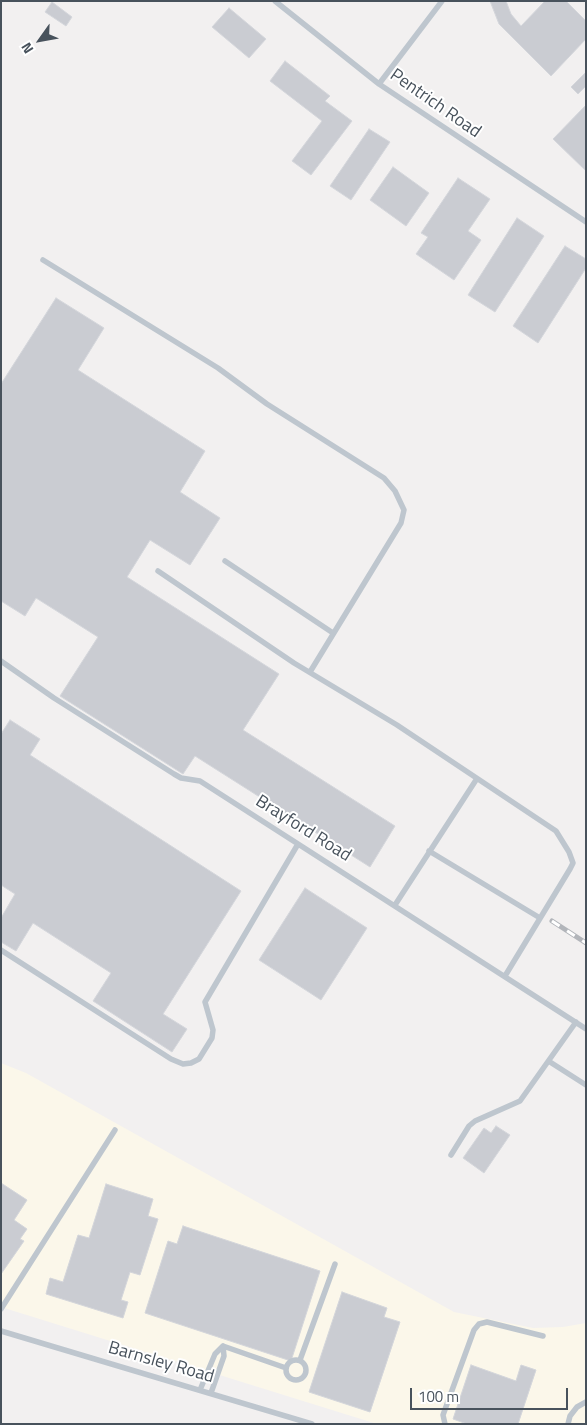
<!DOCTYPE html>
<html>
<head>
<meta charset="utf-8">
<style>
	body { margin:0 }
	#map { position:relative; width:587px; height:1425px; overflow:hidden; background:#f2f0f0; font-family:"Titillium Web",sans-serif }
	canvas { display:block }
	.frame { position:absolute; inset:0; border:2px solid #48525c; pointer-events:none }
	.north { position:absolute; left:15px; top:15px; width:50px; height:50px; -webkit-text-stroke:4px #fff; paint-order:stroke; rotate:238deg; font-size:14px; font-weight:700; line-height:20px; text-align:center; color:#48525c }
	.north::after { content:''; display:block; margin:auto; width:18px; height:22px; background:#48525c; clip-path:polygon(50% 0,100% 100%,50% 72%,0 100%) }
	.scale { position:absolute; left:410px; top:1388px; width:158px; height:22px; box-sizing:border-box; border:2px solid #48525c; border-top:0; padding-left:6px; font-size:15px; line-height:18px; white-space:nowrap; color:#48525c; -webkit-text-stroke:4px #fff; paint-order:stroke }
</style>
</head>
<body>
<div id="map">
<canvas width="587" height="1425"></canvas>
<div class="frame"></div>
<div class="north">N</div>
<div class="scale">100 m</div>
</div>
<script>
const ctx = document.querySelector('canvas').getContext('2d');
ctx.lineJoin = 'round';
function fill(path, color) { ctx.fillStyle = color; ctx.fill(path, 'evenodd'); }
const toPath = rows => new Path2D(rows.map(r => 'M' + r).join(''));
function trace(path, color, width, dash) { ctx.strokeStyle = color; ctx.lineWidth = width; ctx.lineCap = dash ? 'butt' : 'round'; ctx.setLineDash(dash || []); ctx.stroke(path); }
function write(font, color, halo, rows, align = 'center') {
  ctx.font = font + ' "Titillium Web",sans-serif'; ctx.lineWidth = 4; ctx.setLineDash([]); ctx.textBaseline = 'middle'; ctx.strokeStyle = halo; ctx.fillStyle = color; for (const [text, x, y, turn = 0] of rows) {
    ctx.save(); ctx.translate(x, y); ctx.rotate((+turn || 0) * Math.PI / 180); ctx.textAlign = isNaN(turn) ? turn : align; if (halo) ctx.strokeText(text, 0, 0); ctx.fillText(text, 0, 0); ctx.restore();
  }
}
fill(toPath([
	[1,1063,26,1073,454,1312,533,1328,563,1327,586,1323,586,1424,377,1424,1,1307]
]), '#fbf7ea');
const building = toPath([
	[490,1,506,1,511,14,521,26,545,1,566,1,586,21,586,39,551,76,499,24,490,1],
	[52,2,72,17,66,26,45,12,52,2],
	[229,8,266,39,249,58,212,27,229,8],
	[285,61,330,96,325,101,352,121,311,175,292,161,322,121,270,81,285,61],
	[586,72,586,86,578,94,571,87,586,72],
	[586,105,586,171,553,139,586,105],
	[369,129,390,142,351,200,330,186,369,129],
	[393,167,429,193,406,226,370,200,393,167],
	[458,178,490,199,468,231,481,240,454,280,416,254,428,237,421,233,458,178],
	[517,218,544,236,495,312,468,295,517,218],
	[565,246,586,259,586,268,538,343,513,326,565,246],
	[56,298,104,328,78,370,205,451,180,492,220,518,190,565,150,540,127,577,279,674,243,730,395,826,370,867,195,756,183,774,60,696,98,637,36,598,25,616,1,601,1,384,56,298],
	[10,720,40,739,30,755,241,891,163,1014,187,1029,172,1052,93,1001,111,973,33,923,16,951,1,942,1,918,15,894,1,885,1,734,10,720],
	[305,888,367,928,321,1000,259,960,305,888],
	[496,1126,510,1135,484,1173,463,1158,484,1128,491,1133,496,1126],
	[1,1183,27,1200,14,1220,27,1229,20,1239,24,1241,1,1274,1,1183],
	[106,1184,153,1199,148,1216,158,1219,140,1275,130,1272,121,1300,128,1302,123,1318,46,1294,50,1278,63,1282,78,1235,89,1238,106,1184],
	[183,1226,320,1271,291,1361,145,1313,168,1241,177,1244,183,1226],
	[342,1292,387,1308,384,1317,400,1322,370,1412,309,1392,342,1292],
	[471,1365,516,1381,521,1365,536,1370,518,1424,467,1424,453,1419,471,1365]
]);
fill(building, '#caccd2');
trace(building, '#d4d6db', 1);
trace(toPath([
	[275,1,379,84,586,222],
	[379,84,442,1],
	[43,260,218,368,267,404,384,478,395,491,404,510,401,523,310,672],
	[225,561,333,633],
	[158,571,294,663,397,725,556,831,569,852,573,863,570,869,505,976],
	[1,661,54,698,174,774,181,778,200,781,586,1029],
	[429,851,540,918],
	[395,905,476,780],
	[1,950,171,1059,183,1064,191,1063,199,1059,212,1038,213,1030,205,1002,298,844],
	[550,1062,586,1085],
	[451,1155,469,1126,475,1121,520,1101,576,1022],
	[1,1309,115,1130],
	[1,1331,312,1424],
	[223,1346,286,1368],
	'286 1370a10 10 0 1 1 20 0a10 10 0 1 1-20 0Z',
	[300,1360,335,1264],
	[200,1390,215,1354,223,1346],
	[211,1393,224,1356,223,1346],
	[445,1424,443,1415,474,1330,479,1324,487,1322,543,1336],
	[568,1424,570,1416,577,1407,586,1402]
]), '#bec6ce', 5.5);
const rail = toPath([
	[552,921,586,943]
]);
trace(rail, '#b2b5ba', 5);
trace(rail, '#fff', 3, [9]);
write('18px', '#48525c', '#fff', [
	["Pentrich Road",435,104,35],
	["Brayford Road",303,829,32],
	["Barnsley Road",161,1363,16]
]);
</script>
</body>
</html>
